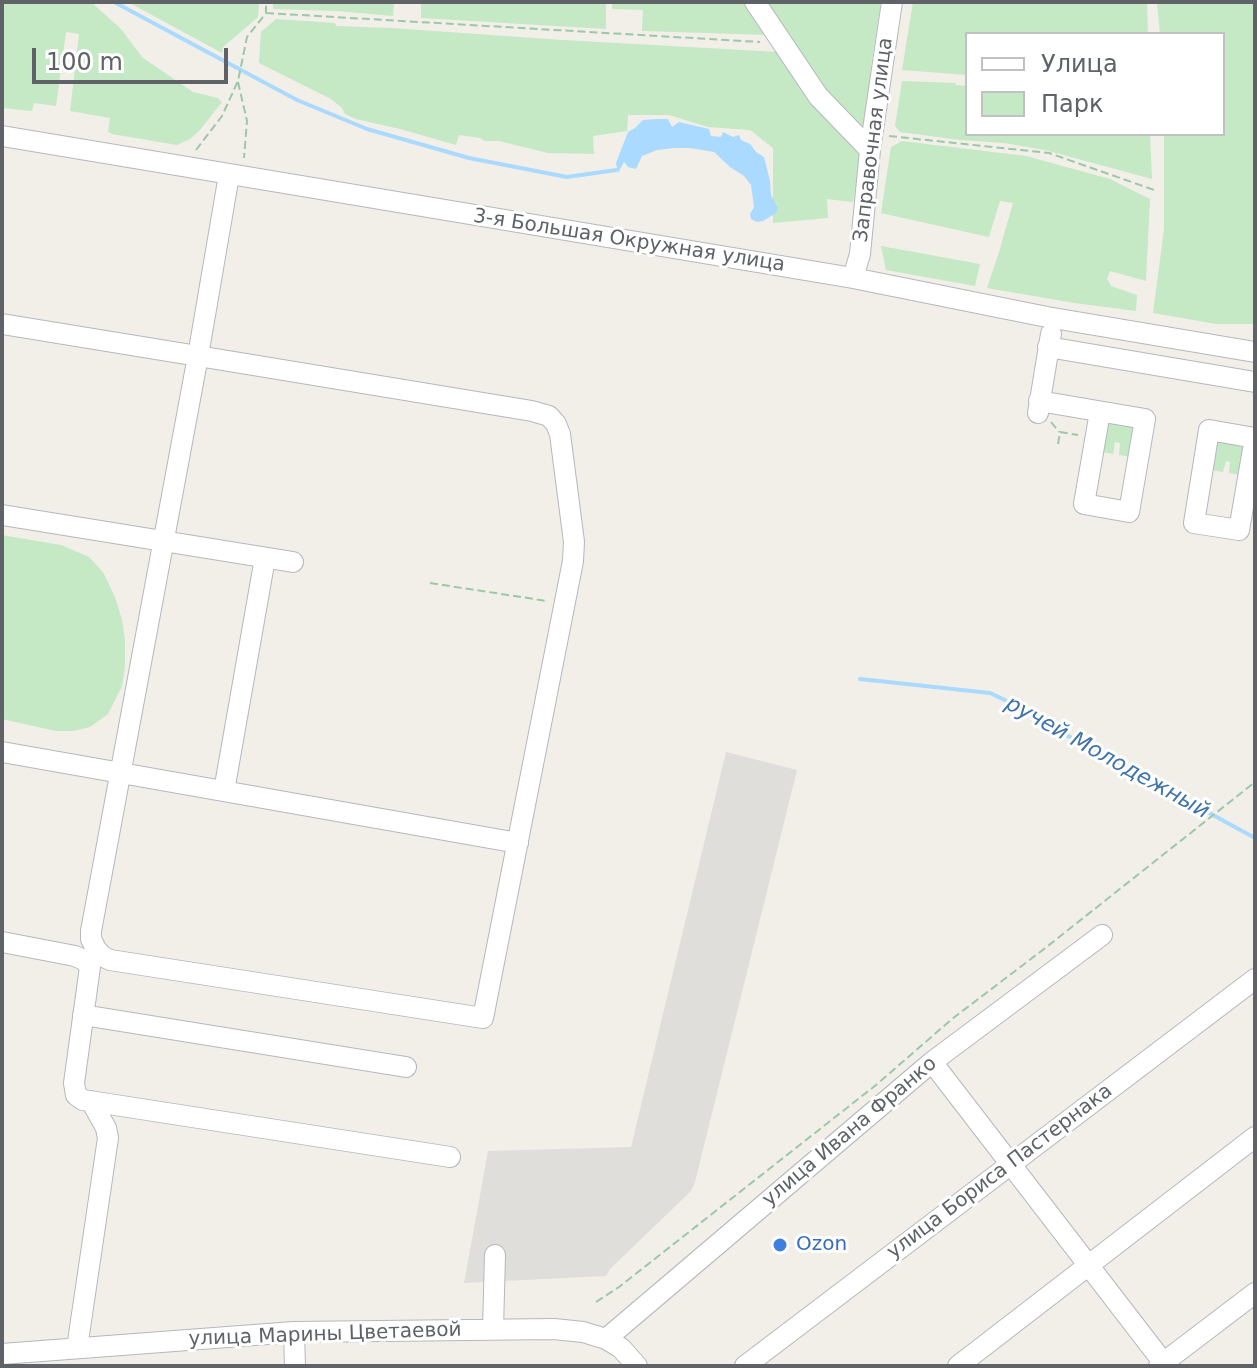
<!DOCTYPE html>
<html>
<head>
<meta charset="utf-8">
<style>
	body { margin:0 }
	#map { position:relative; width:1257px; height:1368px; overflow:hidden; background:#f1efe8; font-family:"DejaVu Sans",sans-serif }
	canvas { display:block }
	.frame { position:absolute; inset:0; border:4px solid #5f6368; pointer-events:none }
	.legend { position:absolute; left:965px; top:32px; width:260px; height:104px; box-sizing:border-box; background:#fff; border:2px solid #bfc1c3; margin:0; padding:10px 14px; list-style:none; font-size:24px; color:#5f6368 }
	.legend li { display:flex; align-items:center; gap:16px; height:40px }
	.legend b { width:40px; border:2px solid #bfc1c3 }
	.scale { position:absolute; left:32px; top:48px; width:196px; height:36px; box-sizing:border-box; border:4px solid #5f6368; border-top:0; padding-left:10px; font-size:24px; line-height:28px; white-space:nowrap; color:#5f6368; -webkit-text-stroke:6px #fff; paint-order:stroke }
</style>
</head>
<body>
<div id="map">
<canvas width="1257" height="1368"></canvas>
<div class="frame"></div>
<ul class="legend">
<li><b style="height:10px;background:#fff"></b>Улица</li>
<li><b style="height:22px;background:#c5e8c5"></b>Парк</li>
</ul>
<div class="scale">100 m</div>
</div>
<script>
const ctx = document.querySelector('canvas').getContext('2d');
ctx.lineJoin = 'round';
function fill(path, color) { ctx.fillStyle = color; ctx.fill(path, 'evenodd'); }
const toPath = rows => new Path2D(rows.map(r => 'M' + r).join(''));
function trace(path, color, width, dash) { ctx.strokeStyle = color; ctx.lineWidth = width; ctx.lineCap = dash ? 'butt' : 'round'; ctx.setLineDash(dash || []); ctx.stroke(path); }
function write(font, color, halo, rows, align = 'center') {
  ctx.font = font + ' "DejaVu Sans",sans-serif'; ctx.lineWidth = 6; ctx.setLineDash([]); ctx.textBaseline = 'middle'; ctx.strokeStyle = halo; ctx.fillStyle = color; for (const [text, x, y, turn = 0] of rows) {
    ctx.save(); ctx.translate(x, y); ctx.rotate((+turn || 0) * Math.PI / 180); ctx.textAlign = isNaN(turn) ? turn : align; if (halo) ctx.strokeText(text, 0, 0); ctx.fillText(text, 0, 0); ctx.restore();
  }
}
fill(toPath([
	[726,752,797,770,695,1182,691,1191,610,1269,606,1276,464,1283,488,1151,631,1147]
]), '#e0deda');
fill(toPath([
	[2,2,91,2,121,29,143,58,193,92,218,98,222,102,200,130,190,139,177,145,112,134,108,132,110,118,70,111,79,34,66,32,56,106,34,103,32,111,2,108],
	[128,2,259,2,258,17,223,47,222,53],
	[273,2,394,2,393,16,337,11,273,9],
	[421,2,606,2,606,29,421,18],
	[612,2,750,2,769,35,642,31,643,10,612,9],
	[765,2,881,2,871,66,865,135,842,113,805,62],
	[913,2,1147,2,1148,34,967,34,967,75,902,70],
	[1157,2,1255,2,1255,324,1216,324,1153,313,1164,229,1164,134,1223,134,1223,34,1160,34],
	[276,19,335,23,336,26,391,28,563,40,778,52,862,153,853,202,827,199,828,218,773,223,773,148,750,130,708,127,669,115,628,115,627,131,593,136,594,154,548,153,499,141,485,141,480,138,459,135,456,145,400,129,356,119,345,114,342,108,331,99,259,63,261,32],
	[902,81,955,83,956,85,967,86,967,134,1150,134,1152,179,1045,150,1004,143,960,140,900,132,895,126],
	[902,141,1026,156,1110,179,1150,199,1146,281,1110,271,1107,279,1111,286,1137,295,1136,311,1074,303,987,288,999,252,1013,203,1000,201,989,237,881,213,891,147],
	[881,246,980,264,975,286,886,270],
	[1106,421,1137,426,1131,457,1119,455,1120,443,1115,442,1113,454,1101,452],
	[1216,439,1246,444,1241,475,1229,473,1230,462,1226,461,1223,472,1211,470],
	[2,535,61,545,89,557,103,572,115,597,122,620,125,641,125,667,122,686,108,714,90,727,73,731,56,731,2,719]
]), '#c5e8c5');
fill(toPath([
	[657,119,668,119,672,127,679,122,709,129,711,136,721,137,723,132,733,137,739,135,741,140,750,144,756,152,764,157,770,181,771,195,778,208,776,213,763,221,757,222,751,219,750,214,754,207,751,185,744,176,730,167,714,152,690,148,674,148,657,150,642,156,636,169,628,167,624,162,618,173,616,163,628,132,635,128,643,120]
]), '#aadaff');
trace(toPath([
	[114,2,297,100,367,129,469,158,567,177,616,170],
	[860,679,990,693,1009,702,1061,732,1255,838]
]), '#aadaff', 4);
const minor = toPath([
	[755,2,818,96,870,150],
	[2,136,853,278,1047,317,1255,352],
	[853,278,860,254,870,150,892,2],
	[2,324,198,356,532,411,549,416,556,424,560,434,574,542,573,561,483,1018,110,960,102,956,96,949,91,939,91,931,198,356,229,175],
	[1048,347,1255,382],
	[1039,401,1145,419,1129,512,1084,504,1100,412],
	[1038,413,1051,334],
	[1209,430,1255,438,1239,530,1194,523,1209,430],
	[2,515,293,562],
	[2,752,518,843],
	[224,791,265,558],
	[2,942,75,956,84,960,90,967,74,1083,76,1095,83,1100,450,1157],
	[83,1015,406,1067],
	[932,1062,1166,1366],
	[493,1329,495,1255],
	[294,1332,295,1366],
	[606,1339,932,1062,1102,935],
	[77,1348,108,1138,106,1128,91,1101],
	[2,1354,294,1332,554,1329,583,1332,606,1339,621,1348,637,1366],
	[745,1366,1255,979],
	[958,1366,1255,1137],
	[1159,1366,1255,1293]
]);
trace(minor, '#b5b8bc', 22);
trace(toPath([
	[266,13,760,42],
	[238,82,247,121,244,158],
	[889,136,1049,153,1157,191],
	[196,150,222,116,238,81,247,37,266,13,266,2],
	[1051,422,1059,432],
	[1058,444,1060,432,1078,435],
	[430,583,547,601],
	[596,1302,619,1287,876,1085,952,1019,1044,949,1255,782]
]), '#9cc7a9', 2, [8, 4]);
trace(minor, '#fff', 20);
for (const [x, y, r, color] of [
	[780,1245,8,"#3f7fe0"]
]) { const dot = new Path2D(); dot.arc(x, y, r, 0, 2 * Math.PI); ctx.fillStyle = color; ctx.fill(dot); trace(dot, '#fff', 3); }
write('20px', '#5f6368', '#fff', [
	["Заправочная улица",874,140,-83],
	["3-я Большая Окружная улица",629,241,9],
	["улица Ивана Франко",850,1132,-40],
	["улица Бориса Пастернака",1000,1172,-37],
	["улица Марины Цветаевой",325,1335,-2]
]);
write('20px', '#366cbe', '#fff', [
	["Ozon",796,1245]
], 'left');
write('italic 22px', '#4174aa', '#fff', [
	["ручей Молодежный",1107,758,29]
]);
</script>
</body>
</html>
